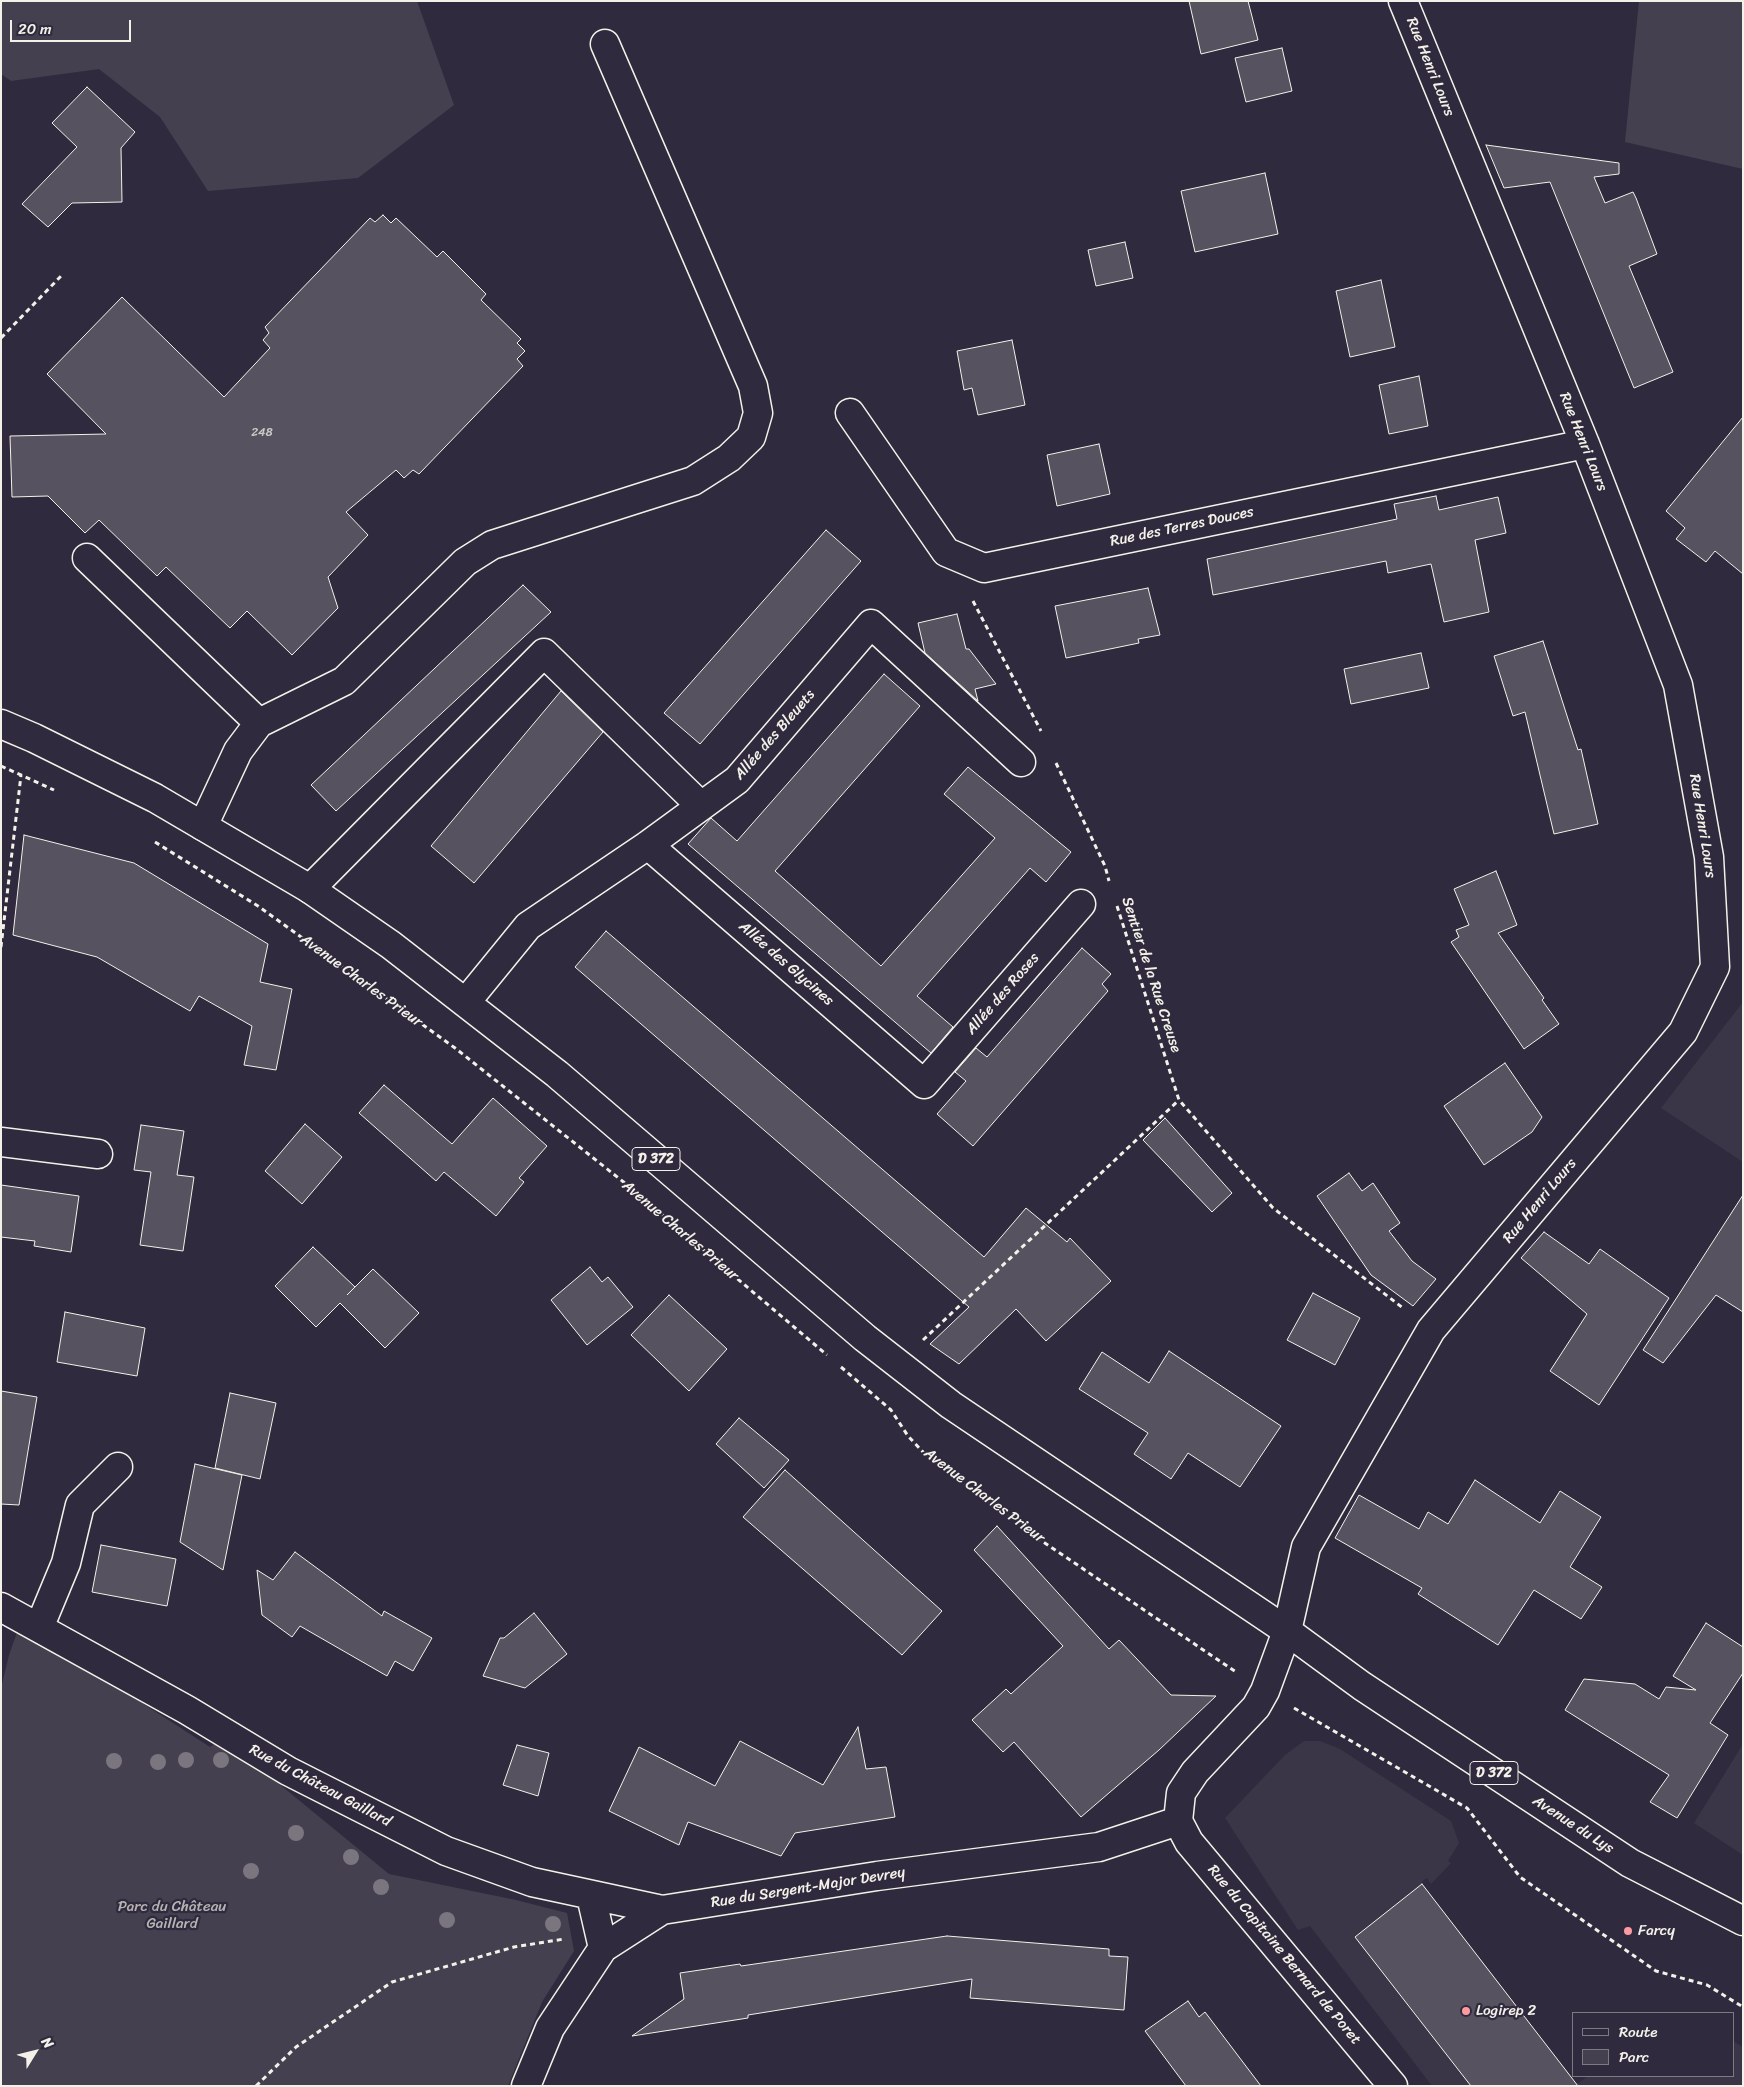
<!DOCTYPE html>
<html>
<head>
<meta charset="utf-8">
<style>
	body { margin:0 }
	#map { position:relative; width:1744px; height:2087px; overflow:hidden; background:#2f2a3d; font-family:Sriracha,sans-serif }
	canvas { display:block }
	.frame { position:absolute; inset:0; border:2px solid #f4f1e8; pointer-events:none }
	.legend { position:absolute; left:1572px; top:2012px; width:162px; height:65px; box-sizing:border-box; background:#2f2a3d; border:1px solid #7e7a81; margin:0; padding:6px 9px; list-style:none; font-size:15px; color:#f4f1e8 }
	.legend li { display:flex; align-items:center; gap:10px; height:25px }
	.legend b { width:25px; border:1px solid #7e7a81 }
	.north { position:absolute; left:10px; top:2027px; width:50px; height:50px; -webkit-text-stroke:4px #2f2a3d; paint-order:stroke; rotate:54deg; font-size:14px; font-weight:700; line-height:20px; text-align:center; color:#f4f1e8 }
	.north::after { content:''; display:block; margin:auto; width:18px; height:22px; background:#f4f1e8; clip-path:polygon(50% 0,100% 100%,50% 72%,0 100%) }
	.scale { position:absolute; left:10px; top:20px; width:121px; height:22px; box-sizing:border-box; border:2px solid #f4f1e8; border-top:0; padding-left:6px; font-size:15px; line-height:18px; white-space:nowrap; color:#f4f1e8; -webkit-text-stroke:4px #2f2a3d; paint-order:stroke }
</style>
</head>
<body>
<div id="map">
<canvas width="1744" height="2087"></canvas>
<div class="frame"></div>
<ul class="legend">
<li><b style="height:6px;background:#2f2a3d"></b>Route</li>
<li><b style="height:14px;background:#454050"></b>Parc</li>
</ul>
<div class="north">N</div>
<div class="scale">20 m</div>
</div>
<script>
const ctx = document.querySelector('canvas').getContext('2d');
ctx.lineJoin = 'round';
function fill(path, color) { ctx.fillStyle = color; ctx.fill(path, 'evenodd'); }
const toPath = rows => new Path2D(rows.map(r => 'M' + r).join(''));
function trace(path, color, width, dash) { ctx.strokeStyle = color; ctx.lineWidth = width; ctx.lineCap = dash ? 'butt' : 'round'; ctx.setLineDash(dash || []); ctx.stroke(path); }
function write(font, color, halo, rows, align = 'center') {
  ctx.font = font + ' Sriracha,sans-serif'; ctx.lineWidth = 4.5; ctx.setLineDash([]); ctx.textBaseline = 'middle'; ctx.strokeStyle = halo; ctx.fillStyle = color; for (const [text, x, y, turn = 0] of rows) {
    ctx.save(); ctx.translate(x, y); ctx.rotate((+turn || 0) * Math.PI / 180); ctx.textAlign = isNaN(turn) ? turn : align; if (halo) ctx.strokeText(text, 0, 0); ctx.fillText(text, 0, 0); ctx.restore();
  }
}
fill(toPath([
	[1743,1002,1743,1162,1661,1108],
	[1304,1741,1320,1741,1340,1749,1451,1821,1459,1843,1448,1861,1451,1863,1431,1884,1427,1878,1421,1882,1577,2084,1588,2076,1733,2076,1733,2041,1743,2047,1743,2086,1432,2086,1310,1926,1298,1930,1225,1818,1285,1755],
	[1743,1744,1743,1855,1694,1823]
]), '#3b3647');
fill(toPath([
	[1,1,417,1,454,105,358,178,208,191,160,117,99,69,11,81,1,74],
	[1639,1,1743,1,1743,169,1625,142],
	[20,1624,210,1747,223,1738,389,1874,516,1900,567,1913,574,1951,542,2002,508,2086,1,2086,1,1688,9,1655]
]), '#454050');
const building = toPath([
	[1189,1,1248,1,1258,40,1201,54,1189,1],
	[1282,48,1292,91,1246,102,1235,58,1282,48],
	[87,87,135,132,121,148,122,202,72,203,48,227,22,204,77,147,52,123,87,87],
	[1486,145,1619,163,1619,174,1594,177,1605,203,1633,192,1636,198,1657,254,1629,266,1673,372,1634,388,1550,182,1504,188,1486,145],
	[1265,173,1278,234,1195,252,1181,191,1265,173],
	[383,215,391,223,396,218,437,257,443,251,486,294,481,300,521,339,517,343,525,351,517,359,523,366,419,474,413,470,404,478,396,470,346,512,368,535,328,577,338,608,292,655,247,611,230,628,166,567,157,576,99,520,85,533,48,496,12,497,10,436,106,434,47,374,122,297,224,397,270,348,263,340,269,333,265,327,370,218,375,222,383,215],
	[1125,242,1133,278,1096,286,1088,250,1125,242],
	[1381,280,1395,347,1350,357,1336,291,1381,280],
	[1012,340,1025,405,978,415,972,388,964,390,957,351,1012,340],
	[1419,376,1428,426,1389,434,1379,385,1419,376],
	[1743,417,1743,574,1715,551,1706,562,1676,539,1685,528,1666,511,1743,417],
	[1099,444,1110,494,1057,506,1047,455,1099,444],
	[1436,496,1439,510,1498,497,1506,533,1475,540,1489,612,1444,622,1431,564,1388,573,1386,561,1213,595,1207,559,1397,519,1394,504,1436,496],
	[826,530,861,561,700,744,664,713,826,530],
	[523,585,551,612,336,811,311,785,523,585],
	[1148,588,1160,635,1138,639,1139,643,1066,658,1055,606,1148,588],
	[957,614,966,649,969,649,996,684,975,689,978,701,925,653,918,623,957,614],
	[1543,641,1578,750,1581,749,1598,824,1554,834,1525,712,1513,716,1494,656,1543,641],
	[1421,653,1429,688,1351,704,1344,669,1421,653],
	[884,674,920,706,775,871,881,966,995,838,944,794,968,767,1071,852,1046,882,1030,868,917,996,953,1027,931,1053,688,844,711,818,737,841,884,674],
	[561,691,603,732,474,883,431,846,561,691],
	[24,835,134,863,268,944,260,982,292,989,276,1070,244,1065,252,1026,199,996,190,1011,97,957,13,935,24,835],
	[1496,871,1517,925,1498,933,1544,998,1542,1000,1559,1024,1524,1049,1451,942,1459,937,1456,930,1469,925,1454,889,1496,871],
	[606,931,984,1257,1026,1208,1067,1242,1070,1238,1111,1281,1046,1341,1016,1309,959,1364,930,1344,969,1307,575,967,606,931],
	[1082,948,1111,974,1102,984,1108,991,973,1146,937,1114,966,1081,955,1072,976,1048,987,1057,1082,948],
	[1505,1063,1542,1117,1532,1132,1484,1165,1444,1106,1505,1063],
	[384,1085,452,1144,493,1098,547,1146,519,1178,524,1182,496,1216,444,1172,436,1181,359,1113,384,1085],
	[1165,1118,1232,1193,1212,1212,1143,1140,1165,1118],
	[305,1124,342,1157,302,1204,265,1171,305,1124],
	[141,1125,184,1131,177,1175,194,1177,183,1251,140,1245,151,1172,134,1170,141,1125],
	[1349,1173,1362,1191,1373,1183,1400,1223,1389,1231,1412,1261,1436,1279,1413,1306,1371,1275,1317,1196,1349,1173],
	[1,1185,79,1196,71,1252,34,1246,35,1241,1,1237,1,1185],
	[1743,1195,1743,1312,1716,1295,1663,1363,1643,1350,1743,1195],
	[1544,1232,1589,1264,1600,1249,1669,1298,1599,1405,1550,1371,1587,1314,1521,1258,1544,1232],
	[313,1247,355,1287,347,1295,373,1269,419,1313,385,1348,340,1303,316,1327,275,1286,313,1247],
	[590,1267,602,1282,608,1277,633,1307,587,1345,551,1300,590,1267],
	[1313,1293,1360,1318,1335,1365,1287,1340,1313,1293],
	[669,1295,727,1349,689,1391,631,1335,669,1295],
	[65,1312,145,1328,137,1376,57,1362,65,1312],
	[1169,1351,1281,1426,1240,1487,1188,1453,1171,1479,1134,1454,1148,1433,1079,1389,1102,1352,1149,1383,1169,1351],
	[1,1391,37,1397,19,1505,1,1504,1,1391],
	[230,1393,276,1403,260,1479,215,1468,230,1393],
	[739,1418,789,1460,764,1488,716,1444,739,1418],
	[195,1464,242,1475,223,1570,180,1542,195,1464],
	[785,1470,942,1611,902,1655,743,1517,785,1470],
	[1475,1480,1540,1523,1560,1491,1601,1517,1570,1567,1602,1587,1581,1619,1534,1590,1498,1645,1418,1594,1422,1588,1335,1538,1359,1495,1419,1529,1428,1512,1448,1524,1475,1480],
	[997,1526,1109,1649,1119,1640,1171,1695,1216,1696,1159,1750,1081,1817,1014,1742,1003,1752,972,1720,1006,1689,1011,1694,1063,1646,974,1550,997,1526],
	[101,1545,176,1559,167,1606,92,1592,101,1545],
	[295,1552,382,1616,384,1611,432,1638,413,1671,395,1661,387,1676,300,1626,292,1637,262,1615,257,1570,273,1580,295,1552],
	[534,1613,567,1654,525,1688,483,1676,500,1638,504,1638,534,1613],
	[1706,1623,1743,1647,1743,1673,1710,1723,1728,1735,1677,1818,1650,1802,1669,1775,1565,1710,1584,1679,1635,1684,1659,1699,1666,1687,1696,1690,1673,1676,1706,1623],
	[858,1727,866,1769,886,1767,895,1817,795,1833,781,1856,688,1822,679,1845,609,1811,639,1747,715,1786,740,1741,823,1785,858,1727],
	[517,1745,549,1753,538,1796,503,1785,517,1745],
	[1422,1884,1578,2086,1471,2086,1355,1937,1422,1884],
	[947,1936,1109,1949,1109,1956,1128,1957,1124,2010,970,1998,972,1979,748,2015,748,2018,632,2036,684,1999,680,1973,740,1964,741,1966,947,1936],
	[1188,2001,1199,2017,1205,2012,1261,2086,1186,2086,1145,2031,1188,2001]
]);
fill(building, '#56525f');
trace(building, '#f4f1e8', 1);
const minor = toPath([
	[850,413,946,552,984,568,1585,444],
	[87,558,259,723],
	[203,826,238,751,259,723,344,681,465,562,492,545,693,481,729,458,751,437,758,413,753,386,605,44],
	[648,845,924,1084,1081,904],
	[310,889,544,653,701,806],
	[466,1002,528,926,648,845,737,780,871,624,1021,762],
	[1,1142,98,1154],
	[1,1607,187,1710,288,1771,446,1851,532,1882,662,1910],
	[39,1628,66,1563,80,1505,118,1467],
	[1178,1821,1181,1793,1195,1772,1256,1707,1265,1691,1287,1631,1306,1547,1431,1330,1683,1032,1715,967,1709,857,1678,685,1585,444,1403,1],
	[1178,1821,1189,1842,1393,2086],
	[591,1896,603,1948],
	[526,2086,550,2028,603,1948,662,1910,877,1876,1099,1847,1178,1821]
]);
const major = toPath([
	[1,724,34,738,155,798,310,889,391,945,557,1074,865,1338,951,1405,1287,1631,1362,1686,1630,1863,1743,1921]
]);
trace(minor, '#f4f1e8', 31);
trace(major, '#f4f1e8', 31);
trace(toPath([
	[1,338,63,274],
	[973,601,1041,731],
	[1056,763,1105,866,1109,881],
	[1,766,54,790],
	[155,842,258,906,455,1048,626,1184,827,1355],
	[1117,906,1179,1100,1273,1208,1403,1308],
	[1,947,21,775],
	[923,1340,1179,1100],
	[841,1367,891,1410,908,1436,923,1452,1033,1535,1236,1672],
	[1294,1708,1467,1808,1520,1877,1656,1971,1707,1985,1743,2007],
	[256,2086,296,2047,392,1982,514,1947,564,1939]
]), '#f4f1e8', 3, [5, 4]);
trace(minor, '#2f2a3d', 28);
trace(major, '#2f2a3d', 28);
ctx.fillStyle = '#7a757e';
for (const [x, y] of [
	[186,1760],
	[221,1760],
	[114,1761],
	[158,1762],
	[296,1833],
	[351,1857],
	[251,1871],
	[381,1887],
	[447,1920],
	[553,1924]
]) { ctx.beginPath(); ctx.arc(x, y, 8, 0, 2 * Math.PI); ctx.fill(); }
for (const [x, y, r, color] of [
	[1628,1931,5,"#ff9aa2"],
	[1466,2011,5,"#ff9aa2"]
]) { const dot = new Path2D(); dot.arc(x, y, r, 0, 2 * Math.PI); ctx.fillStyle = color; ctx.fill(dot); trace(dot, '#2f2a3d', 2); }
write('12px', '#ccc9c6', null, [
	["248",262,433]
]);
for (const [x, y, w] of [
	[656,1159,48],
	[1494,1773,48]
]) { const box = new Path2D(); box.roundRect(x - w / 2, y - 11.5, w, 23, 4); ctx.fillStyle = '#2f2a3d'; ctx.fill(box); trace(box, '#f4f1e8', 1); }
write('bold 14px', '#f4f1e8', null, [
	["D 372",656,1159],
	["D 372",1494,1773]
]);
write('15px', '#f4f1e8', '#2f2a3d', [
	["Rue Henri Lours",1430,67,68],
	["Rue Henri Lours",1583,442,68],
	["Rue des Terres Douces",1182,527,-12],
	["Allée des Bleuets",775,735,-49],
	["Rue Henri Lours",1702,826,81],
	["Allée des Glycines",786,964,41],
	["Sentier de la Rue Creuse",1151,975,72],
	["Avenue Charles Prieur",361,981,36],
	["Allée des Roses",1003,994,-49],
	["Rue Henri Lours",1540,1201,-50],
	["Avenue Charles Prieur",680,1231,40],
	["Avenue Charles Prieur",984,1496,37],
	["Rue du Château Gaillard",320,1786,28],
	["Avenue du Lys",1573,1825,33],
	["Rue du Sergent-Major Devrey",808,1888,-9],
	["Rue du Capitaine Bernard de Poret",1284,1955,50]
]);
write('15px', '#b7b3b3', '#2f2a3d', [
	["Parc du Château",172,1907],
	["Gaillard",172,1924]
]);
write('15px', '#f4f1e8', '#2f2a3d', [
	["Farcy",1638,1931],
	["Logirep 2",1476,2011]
], 'left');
</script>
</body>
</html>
